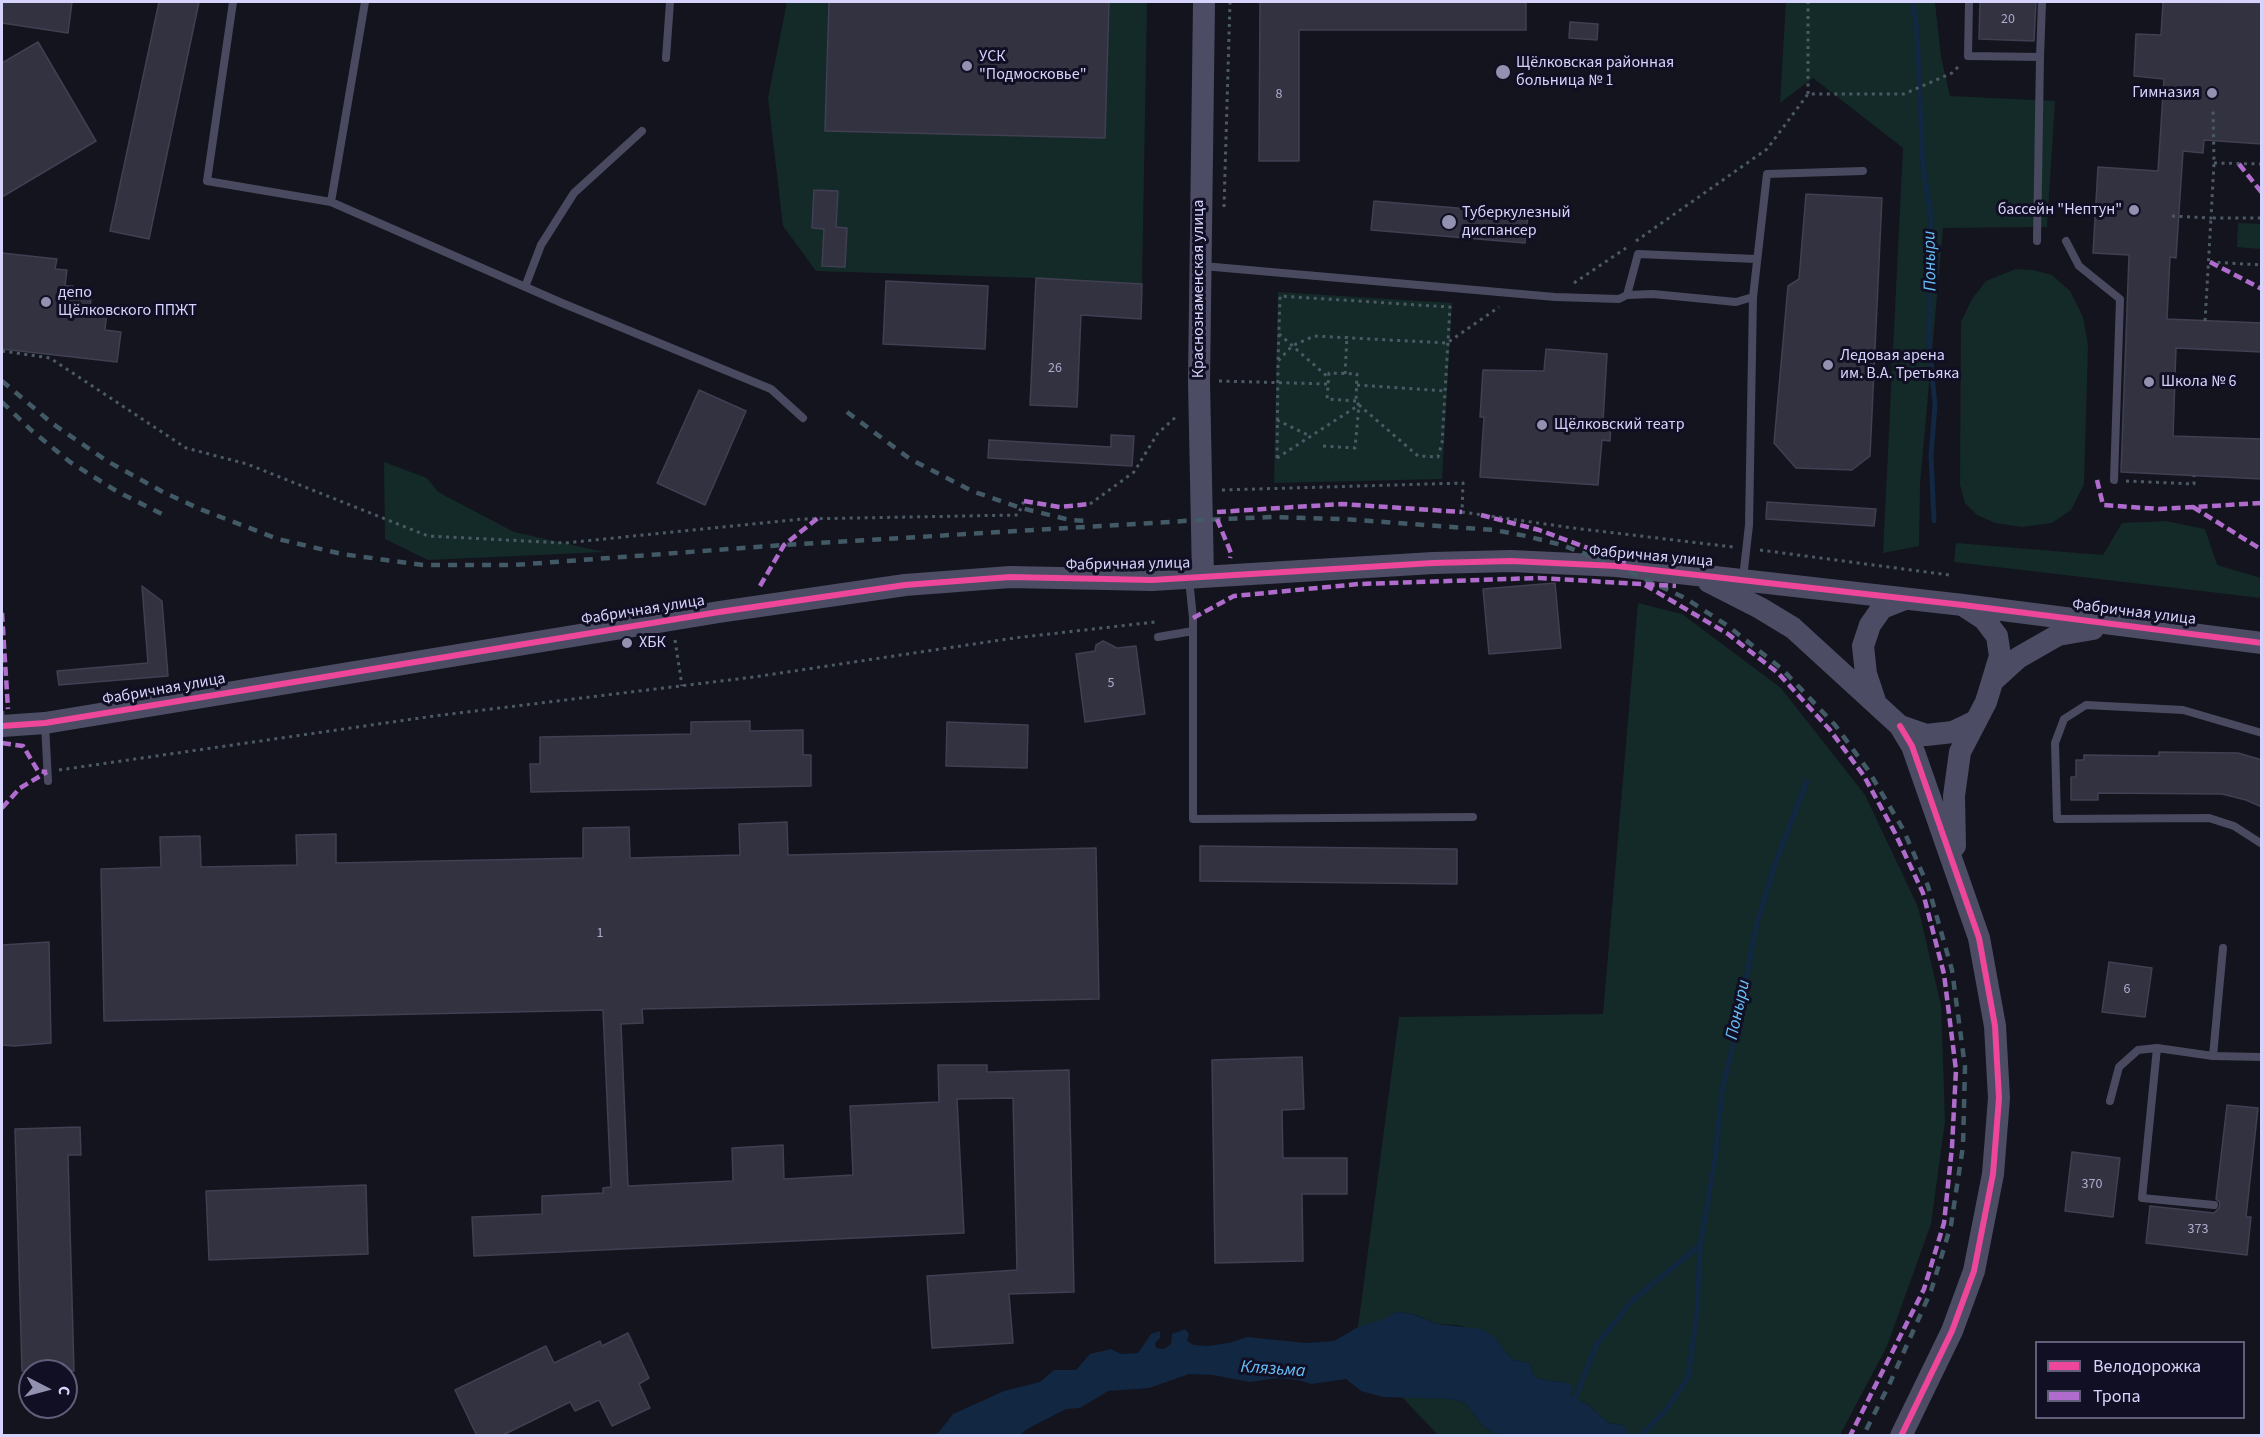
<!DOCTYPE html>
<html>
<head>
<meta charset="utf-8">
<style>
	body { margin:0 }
	#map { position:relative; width:2263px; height:1437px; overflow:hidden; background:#14141e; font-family:"Source Sans 3",sans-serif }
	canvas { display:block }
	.frame { position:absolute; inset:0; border:3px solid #d6d4fd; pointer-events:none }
	.legend { position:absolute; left:2035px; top:1341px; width:210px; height:78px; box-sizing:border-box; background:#110f23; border:2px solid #605e7a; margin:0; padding:8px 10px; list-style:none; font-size:18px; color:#d6d4fd }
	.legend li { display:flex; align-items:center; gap:12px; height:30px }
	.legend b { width:30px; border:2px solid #605e7a }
	.north { position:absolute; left:18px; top:1359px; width:60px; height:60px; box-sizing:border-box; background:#110f23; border:2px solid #605e7a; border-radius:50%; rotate:96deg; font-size:16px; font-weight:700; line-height:24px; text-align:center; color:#d6d4fd }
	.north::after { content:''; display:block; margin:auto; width:21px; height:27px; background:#9291af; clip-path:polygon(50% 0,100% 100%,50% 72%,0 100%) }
</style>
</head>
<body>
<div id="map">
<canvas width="2263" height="1437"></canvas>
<div class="frame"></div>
<ul class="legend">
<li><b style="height:8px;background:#ed469a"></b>Велодорожка</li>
<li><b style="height:8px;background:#b06ccc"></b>Тропа</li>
</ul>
<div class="north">С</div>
</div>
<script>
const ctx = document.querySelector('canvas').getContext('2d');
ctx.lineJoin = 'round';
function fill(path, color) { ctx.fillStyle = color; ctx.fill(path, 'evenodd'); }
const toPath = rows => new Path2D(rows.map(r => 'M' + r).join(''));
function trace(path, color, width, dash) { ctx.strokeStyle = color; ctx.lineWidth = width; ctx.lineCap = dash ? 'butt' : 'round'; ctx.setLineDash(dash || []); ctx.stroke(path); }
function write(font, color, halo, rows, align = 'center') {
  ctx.font = font + ' "Source Sans 3",sans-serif'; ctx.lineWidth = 6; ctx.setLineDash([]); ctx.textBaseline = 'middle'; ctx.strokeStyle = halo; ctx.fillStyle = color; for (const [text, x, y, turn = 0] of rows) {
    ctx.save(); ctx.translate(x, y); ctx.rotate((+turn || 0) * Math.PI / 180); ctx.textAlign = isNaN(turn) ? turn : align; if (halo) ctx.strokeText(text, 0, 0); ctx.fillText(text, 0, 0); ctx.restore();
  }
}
fill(toPath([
	[787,2,1147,2,1142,284,1036,278,816,271,783,226,768,98],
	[1786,2,1935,2,1941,57,1950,96,2055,101,2047,227,1943,228,1920,484,1919,546,1883,553,1903,148,1813,78,1780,103],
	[2238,223,2261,224,2261,249,2237,247],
	[2016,269,2033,270,2052,275,2070,291,2083,317,2088,345,2084,484,2071,510,2052,523,2022,527,1995,523,1977,515,1965,503,1960,485,1961,322,1972,299,1986,281],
	[1278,292,1452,303,1442,479,1274,483],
	[384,462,427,478,438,492,514,532,604,552,428,560,385,539],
	[2165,521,2205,529,2217,565,2261,578,2261,598,1954,562,1956,543,2103,555,2122,523],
	[1638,603,1682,614,1781,688,1865,795,1918,907,1941,1005,1945,1121,1931,1224,1887,1346,1840,1435,1630,1436,1623,1425,1608,1423,1590,1406,1570,1395,1572,1386,1565,1382,1549,1381,1534,1377,1530,1363,1514,1360,1507,1354,1495,1337,1458,1325,1437,1324,1414,1314,1397,1312,1381,1321,1358,1327,1399,1017,1603,1014],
	[1401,1396,1450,1399,1465,1403,1483,1426,1493,1433,1508,1435,1438,1435]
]), '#132a28');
fill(toPath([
	[1397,1312,1413,1314,1437,1324,1481,1329,1495,1337,1507,1354,1514,1360,1530,1363,1534,1377,1549,1381,1565,1382,1573,1386,1570,1395,1590,1406,1608,1423,1623,1425,1630,1435,1508,1435,1493,1433,1483,1426,1465,1403,1450,1399,1383,1397,1361,1391,1346,1379,1311,1384,1298,1380,1278,1378,1250,1382,1213,1375,1189,1374,1149,1388,1108,1391,1080,1408,1066,1409,1027,1429,1020,1435,932,1435,939,1432,953,1414,1004,1391,1040,1382,1054,1370,1076,1370,1090,1354,1111,1349,1121,1354,1138,1353,1151,1334,1160,1331,1160,1338,1155,1343,1156,1348,1164,1349,1171,1344,1172,1334,1185,1329,1189,1334,1187,1341,1194,1345,1208,1346,1229,1343,1247,1337,1306,1343,1334,1341,1358,1327,1381,1320]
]), '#112742');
trace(toPath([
	[1913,2,1917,32,1923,167,1931,217,1929,343,1935,405,1931,455,1934,521],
	[1572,1406,1597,1344,1632,1301,1700,1245,1715,1160,1722,1091,1735,1036,1756,927,1775,864,1807,781],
	[1640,1436,1666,1410,1688,1378,1697,1313,1700,1245]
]), '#112742', 5);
const building = toPath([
	[2,2,72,2,68,33,2,23,2,2],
	[159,2,199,2,149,239,110,231,159,2],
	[829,2,1109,2,1105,138,825,131,829,2],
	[1260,2,1526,2,1526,30,1299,30,1299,161,1259,161,1260,2],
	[1980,2,2036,2,2034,41,1979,39,1980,2],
	[2163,2,2262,3,2262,144,2204,140,2203,153,2183,151,2176,258,2170,257,2167,319,2262,323,2262,352,2176,348,2173,436,2262,439,2262,479,2121,472,2129,255,2093,253,2098,167,2158,171,2164,79,2134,76,2136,34,2161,35,2163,2],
	[1570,22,1598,24,1597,40,1569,38,1570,22],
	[38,42,96,141,2,197,2,63,38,42],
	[814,190,838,191,836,227,847,228,845,267,822,266,824,229,812,228,814,190],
	[1806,194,1882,198,1870,456,1852,470,1796,468,1774,443,1788,286,1799,279,1806,194],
	[1374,201,1528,214,1525,243,1371,230,1374,201],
	[2,253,57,259,55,269,67,270,65,286,73,286,72,294,91,296,90,309,107,311,105,330,121,332,117,362,2,349,2,253],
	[1036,278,1142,284,1141,319,1081,315,1077,407,1030,405,1036,278],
	[886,281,988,286,985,349,883,344,886,281],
	[1546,349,1607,354,1603,422,1611,422,1610,441,1602,440,1598,485,1480,477,1484,417,1480,417,1483,370,1544,371,1546,349],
	[699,390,746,411,705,505,657,483,699,390],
	[1111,435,1134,436,1132,466,988,458,989,440,1111,447,1111,435],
	[1767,502,1876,509,1874,526,1766,519,1767,502],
	[1555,583,1561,648,1489,654,1483,589,1555,583],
	[142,586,162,601,168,676,59,685,57,671,148,663,142,586],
	[1103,641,1117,648,1136,646,1145,714,1085,722,1076,654,1095,651,1096,645,1103,641],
	[750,721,750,731,803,730,803,755,811,755,811,786,531,792,530,764,540,764,540,737,691,734,691,722,750,721],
	[947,722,1028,725,1027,768,946,766,947,722],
	[2159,752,2238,753,2262,760,2262,807,2246,800,2222,794,2098,793,2098,800,2071,800,2071,777,2076,777,2076,760,2084,760,2084,755,2159,756,2159,752],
	[787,822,788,855,1096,848,1099,999,642,1009,643,1023,621,1024,628,1186,733,1181,732,1148,783,1145,784,1179,853,1175,850,1106,939,1102,938,1065,987,1065,987,1072,1069,1070,1074,1292,1009,1294,1013,1343,932,1348,927,1276,1017,1270,1013,1098,957,1099,964,1233,474,1256,472,1217,542,1214,542,1196,603,1193,603,1188,611,1187,603,1010,104,1021,101,869,161,867,160,837,200,836,201,867,297,865,296,835,336,834,336,863,583,858,583,828,629,827,630,858,740,855,739,824,787,822],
	[1200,846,1457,849,1457,884,1200,881,1200,846],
	[49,942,51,1043,14,1046,2,1045,2,945,49,942],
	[2109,962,2152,968,2145,1017,2102,1012,2109,962],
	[1302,1057,1304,1109,1282,1110,1283,1158,1347,1158,1347,1194,1302,1194,1303,1261,1215,1263,1212,1060,1302,1057],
	[2227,1105,2258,1108,2246,1217,2251,1217,2247,1255,2146,1243,2150,1206,2214,1213,2219,1208,2220,1203,2216,1199,2227,1105],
	[80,1127,81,1155,68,1155,74,1371,22,1371,15,1129,80,1127],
	[2072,1152,2120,1158,2113,1217,2065,1211,2072,1152],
	[366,1185,368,1254,209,1260,206,1191,366,1185],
	[628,1333,649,1378,639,1384,650,1408,612,1426,599,1400,575,1411,570,1402,501,1436,477,1436,455,1390,546,1346,554,1363,600,1341,602,1346,628,1333]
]);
fill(building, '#333241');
trace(building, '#413f52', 1.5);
trace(toPath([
	[1808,94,1808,2],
	[2214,163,2262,164],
	[1224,207,1230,2],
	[2172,216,2211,218,2214,163,2213,108],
	[1636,241,1767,149,1808,94,1904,94,1952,73,1959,66],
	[2210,262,2262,265],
	[1574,283,1626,248],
	[2205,321,2211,218,2262,218],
	[1279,334,1329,378],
	[2,351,50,358,186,448,247,464,428,536,565,543,802,519,1018,515,1024,501],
	[1345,374,1347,336],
	[1219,381,1328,384],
	[1357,385,1445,391],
	[1277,420,1310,436],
	[1323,446,1355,448,1359,405,1356,401,1357,374,1329,373,1327,399,1356,401],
	[1277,458,1278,361,1292,346,1314,336,1447,343,1499,307],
	[1277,458,1359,405,1418,456,1438,457,1442,443,1450,307,1280,296,1278,361],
	[2126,481,2194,484,2194,476],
	[1222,490,1463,483,1462,512,1573,528,1733,547],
	[1090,504,1134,472,1158,433,1178,415],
	[1760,550,1949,575],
	[675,640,682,686],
	[59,770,434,716,754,677,1014,638,1155,622]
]), '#4b5a65', 3, [3, 4.5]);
trace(toPath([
	[233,2,207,181,331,202,562,303,771,389,803,418],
	[1969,2,1968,56,2040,57,2042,2],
	[666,58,670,2],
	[331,202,365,2],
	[2037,241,2040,57],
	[2066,241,2079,266,2120,299,2114,480],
	[1203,266,1555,297,1619,299,1627,295,1653,294,1736,302,1753,297,1767,174,1863,171],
	[525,287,541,245,574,193,642,131],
	[1627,295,1638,254,1756,259],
	[1743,578,1749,525,1753,297],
	[1189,579,1193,618,1193,819,1473,817],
	[1158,637,1193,631],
	[45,724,48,781],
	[2262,733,2183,710,2086,705,2064,719,2055,743,2057,819,2209,818,2234,826,2262,844],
	[2213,1056,2223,948],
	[2110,1101,2119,1067,2138,1050,2157,1048],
	[2214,1205,2142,1198,2157,1048,2213,1056,2262,1057]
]), '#494a5f', 8);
trace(toPath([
	[1203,577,1199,381,1204,2],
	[1709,582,1760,608,1793,628,1900,726,1926,735,1953,732,1974,722],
	[1994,680,2018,658,2058,635,2093,629],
	[1875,701,1866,674,1863,646,1870,625,1882,608,1905,599],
	[2,726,45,723,719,612,905,585,1010,577,1152,580,1433,563,1511,561,1617,566,1963,605,2262,643],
	[1900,726,1912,746,1979,938,1995,1026,1999,1098,1993,1174,1974,1271,1952,1331,1901,1436],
	[1955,846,1954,796,1960,752,1986,702,2000,656,1997,636,1984,619,1964,606]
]), '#4c4d64', 22);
trace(toPath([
	[2,381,53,424,107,461,163,492,200,509,278,539,342,554,423,565,514,565,784,545,1201,520,1272,517,1343,519,1494,530,1526,536,1562,545,1617,566,1685,598,1728,626,1782,669,1835,725,1868,770,1903,829,1928,886,1952,970,1965,1067,1963,1146,1951,1225,1931,1291,1889,1385,1863,1436],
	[2,402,31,430,70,462,118,492,168,517],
	[847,412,910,459,972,491,1021,508,1070,520,1089,521],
	[2,711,2,736]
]), '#425966', 4.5, [9, 8]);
trace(toPath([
	[2239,164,2262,193],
	[2210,262,2262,289],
	[2097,480,2103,505,2159,509,2262,503],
	[1024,501,1060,507,1090,504],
	[2193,507,2262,550],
	[1217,512,1342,504,1462,512],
	[1481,515,1539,530,1626,562],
	[1217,519,1231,553,1230,558],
	[1645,585,1728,634,1778,673,1830,730,1864,776,1895,833,1923,893,1944,974,1956,1070,1952,1147,1944,1223,1924,1289,1850,1436],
	[760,586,784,545,818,518],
	[2,613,8,709],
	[1193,618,1234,596,1359,584,1538,578,1676,586],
	[2,743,23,746,38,771,47,772],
	[2,808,20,788,47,772]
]), '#b06ccc', 4.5, [9, 4.5]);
trace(toPath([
	[2,726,45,723,719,612,905,585,1010,577,1152,580,1433,563,1511,561,1617,566,1963,605,2262,643],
	[1900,726,1912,746,1979,938,1995,1026,1999,1098,1993,1174,1974,1271,1952,1331,1901,1436]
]), '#ed469a', 6);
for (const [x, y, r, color] of [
	[967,66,6,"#9291af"],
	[1503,72,8,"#9291af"],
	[2212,93,6,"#9291af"],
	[2134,210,6,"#9291af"],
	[1449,222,8,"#9291af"],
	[46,302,6,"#9291af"],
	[1828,365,6,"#9291af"],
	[2149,382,6,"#9291af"],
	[1542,425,6,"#9291af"],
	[627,643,6,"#9291af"]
]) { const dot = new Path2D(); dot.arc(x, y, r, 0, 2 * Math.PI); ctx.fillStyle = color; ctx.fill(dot); trace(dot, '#110f23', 2); }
write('14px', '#adacce', null, [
	["20",2008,20],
	["8",1279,95],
	["26",1055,369],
	["5",1111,684],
	["1",600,934],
	["6",2127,990],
	["370",2092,1185],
	["373",2198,1230]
]);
write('16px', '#d6d4fd', '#110f23', [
	["УСК",979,57],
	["\"Подмосковье\"",979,75],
	["Щёлковская районная",1516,63],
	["больница № 1",1516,81],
	["Гимназия",2200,93,"right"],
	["бассейн \"Нептун\"",2122,210,"right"],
	["Туберкулезный",1462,213],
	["диспансер",1462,231],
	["депо",58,293],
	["Щёлковского ППЖТ",58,311],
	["Ледовая арена",1840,356],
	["им. В.А. Третьяка",1840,374],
	["Школа № 6",2161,382],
	["Щёлковский театр",1554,425],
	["ХБК",639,643]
], 'left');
write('16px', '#d6d4fd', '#110f23', [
	["Краснознаменская улица",1199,289,-90],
	["Фабричная улица",1651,557,5],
	["Фабричная улица",1128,565,-1],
	["Фабричная улица",643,611,-9],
	["Фабричная улица",2134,613,7],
	["Фабричная улица",164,690,-10]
]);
write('italic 18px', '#68bff7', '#110f23', [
	["Поныри",1931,261,-91],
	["Поныри",1739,1010,-78],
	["Клязьма",1273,1370,4]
]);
</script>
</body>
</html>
